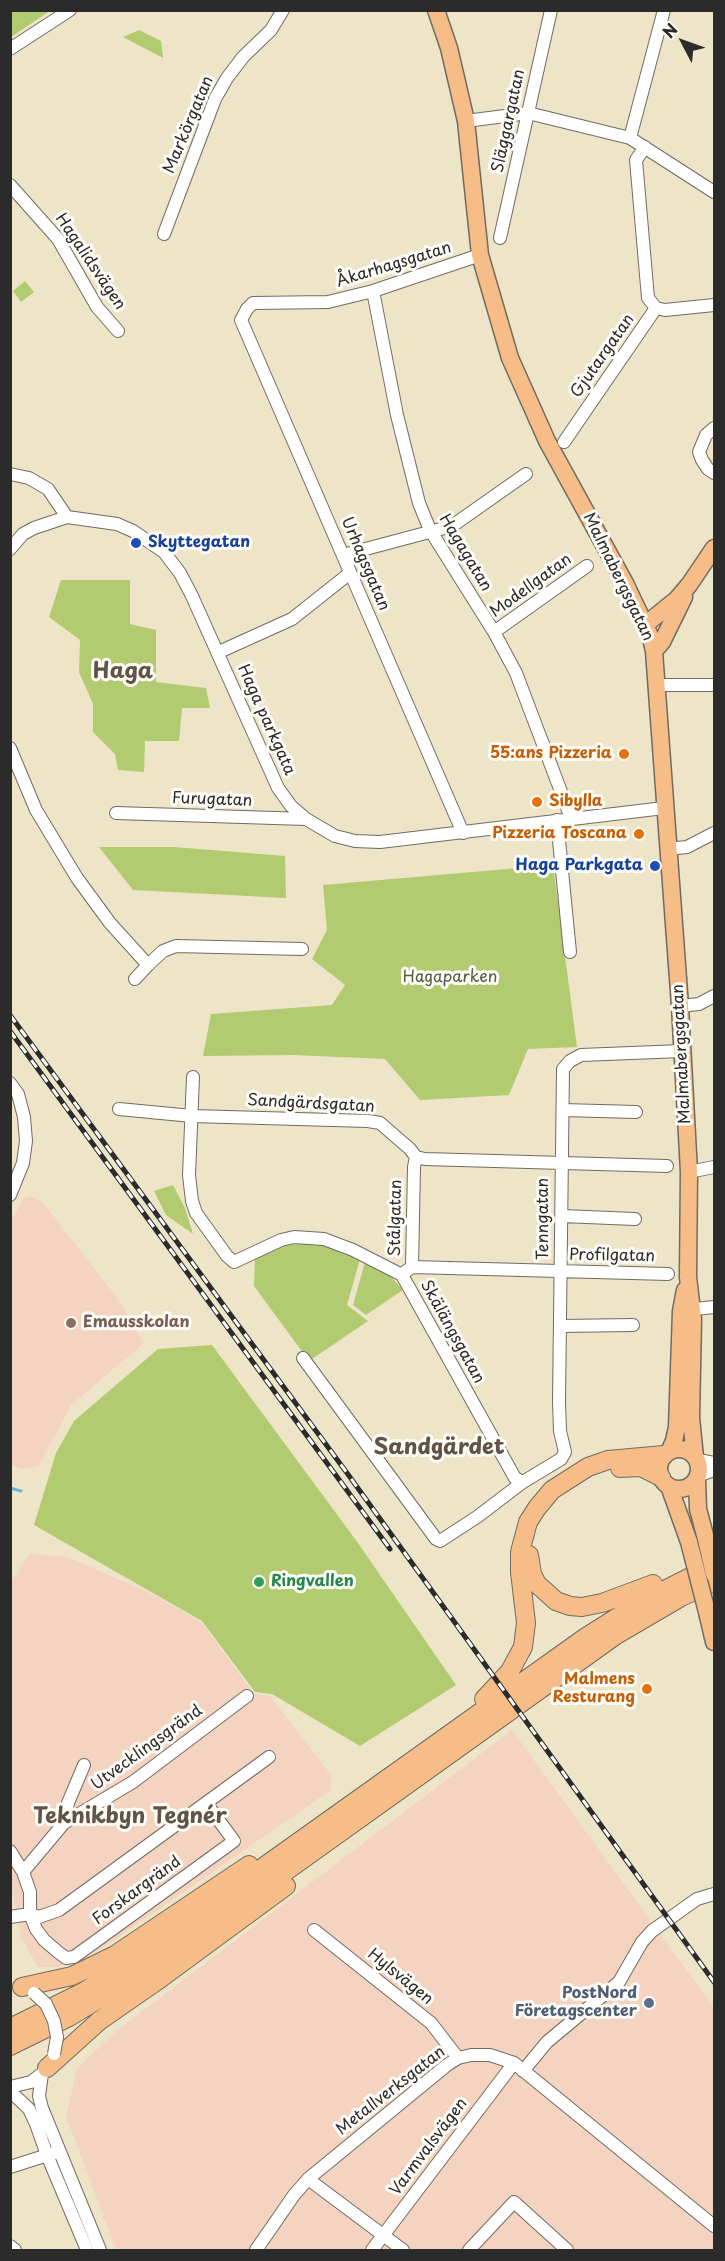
<!DOCTYPE html>
<html>
<head>
<meta charset="utf-8">
<style>
	body { margin:0 }
	#map { position:relative; width:725px; height:2261px; overflow:hidden; background:#eee5c8; font-family:"Playpen Sans",sans-serif }
	canvas { display:block }
	.frame { position:absolute; inset:0; border:12px solid #2b2b2b; pointer-events:none }
	.north { position:absolute; left:653px; top:12px; width:60px; height:60px; -webkit-text-stroke:4px #fdfcf7; paint-order:stroke; rotate:311deg; font-size:16px; font-weight:700; line-height:24px; text-align:center; color:#2b2b2b }
	.north::after { content:''; display:block; margin:auto; width:21px; height:27px; background:#2b2b2b; clip-path:polygon(50% 0,100% 100%,50% 72%,0 100%) }
</style>
</head>
<body>
<div id="map">
<canvas width="725" height="2261"></canvas>
<div class="frame"></div>
<div class="north">N</div>
</div>
<script>
const ctx = document.querySelector('canvas').getContext('2d');
ctx.lineJoin = 'round';
function fill(path, color) { ctx.fillStyle = color; ctx.fill(path, 'evenodd'); }
const toPath = rows => new Path2D(rows.map(r => 'M' + r).join(''));
function trace(path, color, width, dash) { ctx.strokeStyle = color; ctx.lineWidth = width; ctx.lineCap = dash ? 'butt' : 'round'; ctx.setLineDash(dash || []); ctx.stroke(path); }
function write(font, color, halo, rows, align = 'center') {
  ctx.font = font + ' "Playpen Sans",sans-serif'; ctx.lineWidth = 6; ctx.setLineDash([]); ctx.textBaseline = 'middle'; ctx.strokeStyle = halo; ctx.fillStyle = color; for (const [text, x, y, turn = 0] of rows) {
    ctx.save(); ctx.translate(x, y); ctx.rotate((+turn || 0) * Math.PI / 180); ctx.textAlign = isNaN(turn) ? turn : align; if (halo) ctx.strokeText(text, 0, 0); ctx.fillText(text, 0, 0); ctx.restore();
  }
}
fill(toPath([
	[31,1196,44,1204,121,1303,144,1343,71,1405,39,1466,21,1469,10,1465,10,1223,24,1198],
	[30,1554,68,1557,156,1596,202,1623,254,1694,270,1696,331,1775,331,1790,103,1948,59,1967,38,1967,21,1937,11,1884,11,1581],
	[512,1730,714,2008,714,2250,116,2250,66,2116,77,2069,115,2032]
]), '#f4d3c0');
fill(toPath([
	[11,10,50,10,50,11,11,37],
	[139,30,161,41,163,58,123,37],
	[25,281,34,292,21,302,13,291],
	[61,580,130,580,130,624,156,630,156,682,206,688,210,708,182,708,179,741,145,741,144,772,118,770,115,754,93,732,93,704,79,672,80,640,49,617],
	[99,847,174,847,285,856,286,898,133,890],
	[553,865,577,1047,528,1049,509,1095,420,1100,385,1059,293,1055,203,1056,211,1014,332,1005,345,985,312,959,327,930,323,885],
	[173,1185,185,1208,193,1234,166,1215,154,1191],
	[317,1242,360,1259,347,1305,368,1321,309,1361,254,1286,255,1258,282,1246],
	[365,1262,386,1271,403,1290,366,1315,353,1305],
	[212,1345,358,1543,456,1685,360,1746,272,1694,255,1692,202,1621,34,1525,56,1453,74,1421,158,1349]
]), '#b2cb70');
trace(toPath([
	[10,1488,21,1491]
]), '#64b6df', 3);
const minor = toPath([
	[10,49,70,10],
	[466,121,528,113,630,138,714,192],
	[630,138,664,10],
	[645,147,636,160,648,298,656,308],
	[10,185,58,239,97,307,118,331],
	[164,234,215,99,227,78,243,57,271,30,283,10],
	[500,238,551,10],
	[373,291,397,415,419,503,430,530,494,632,516,673,571,818],
	[656,308,665,310,714,305],
	[714,428,706,435,699,452,702,460,708,469,714,473],
	[564,442,656,308],
	[10,474,29,478,48,489,67,517],
	[10,549,23,534,34,528,67,517,117,524,133,531,164,552,180,573,192,596,278,788,291,806,306,819,335,836,355,841,380,842,664,808],
	[343,555,452,526,526,474],
	[494,632,587,566],
	[219,652,292,619,350,573],
	[657,685,714,685],
	[10,748,36,810,77,878,110,923,148,965,135,979],
	[116,813,306,819],
	[557,820,570,952],
	[463,833,241,320,247,309,253,303,328,302,373,291,480,255],
	[667,849,687,847,714,833],
	[148,965,163,951,176,946,302,949],
	[680,1006,699,1004,714,996],
	[193,1077,189,1175,192,1201,196,1213,227,1256,234,1262,281,1240,294,1237,324,1239,353,1250,402,1275,515,1478,523,1482,561,1459,565,1452,560,1431,559,1402,563,1069,570,1061,581,1055,682,1051],
	[10,1083,18,1094,24,1117,26,1141,23,1163,10,1195],
	[119,1109,192,1116,368,1121,380,1123,410,1149,416,1157,425,1159,667,1166],
	[563,1110,636,1112],
	[689,1172,714,1167],
	[562,1216,635,1219],
	[412,1267,668,1274],
	[405,1272,412,1267,414,1167,416,1157],
	[686,1310,714,1307],
	[561,1326,633,1325],
	[303,1358,436,1539,440,1541,477,1517,523,1482],
	[698,1460,714,1463],
	[698,1476,714,1470],
	[64,1823,68,1803,84,1765],
	[10,1851,23,1872,30,1892,30,1914,36,1929,44,1940,58,1952,66,1958,74,1957,234,1841,206,1803],
	[23,1872,64,1823,133,1782,247,1696],
	[10,1917,30,1914,39,1917,59,1910,269,1757],
	[314,1930,431,2023,458,2058],
	[523,2071,547,2042,619,1982,642,1942,652,1931,697,1899,714,1894],
	[42,2074,39,2096,42,2108,100,2250],
	[10,2087,31,2082,44,2072],
	[10,2091,29,2109,36,2124,47,2155,87,2250],
	[10,2167,54,2153],
	[308,2179,403,2250],
	[10,2246,15,2250],
	[256,2250,294,2195,308,2179,447,2065,458,2058,471,2055,490,2055,514,2063,714,2226],
	[372,2250,514,2063],
	[469,2250,514,2202,567,2250]
]);
const major = toPath([
	[436,10,449,48,466,121,480,255,510,358,547,441,625,583,651,638,654,651,680,1006,689,1172,688,1277,693,1319,691,1418,695,1457],
	[645,625,677,599,689,585,714,548],
	[654,651,662,642,684,597],
	'659 1469a20 20 0 1 1 40 0a20 20 0 1 1-40 0Z',
	[669,1452,674,1441,677,1427,681,1311,685,1290],
	[697,1479,698,1509,706,1539],
	[669,1486,689,1542],
	[708,1616,714,1642]
]);
const highway = toPath([
	[620,1468,641,1467,661,1477],
	[529,1555,532,1574,537,1584,556,1601,570,1606,582,1607,602,1603,653,1584],
	[484,1699,510,1671,523,1647,526,1623,520,1572,520,1552,528,1522,537,1508,552,1490,588,1467,608,1460,664,1455],
	[22,1987,72,1976,115,1955,249,1865],
	[10,2028,83,1992,126,1965,586,1637,643,1601,712,1566],
	[10,2046,69,2017,124,1984,233,1909,616,1635,681,1597,714,1582],
	[47,2068,99,2021,161,1978,286,1886]
]);
trace(minor, '#6f6c62', 14);
trace(major, '#6f6c62', 19);
trace(highway, '#6f6c62', 20);
trace(minor, '#fff', 12);
trace(major, '#f7bd88', 16);
trace(highway, '#f7bd88', 18);
const rail = toPath([
	[10,1015,347,1473,714,1982],
	[10,1031,390,1549]
]);
trace(rail, '#2b2b2b', 5);
trace(rail, '#fdfcf7', 3, [9]);
const minorBridge = toPath([
	[34,1993,46,2004,54,2021,57,2037,54,2054]
]);
const majorBridge = toPath([
	[706,1539,714,1574],
	[689,1542,708,1616]
]);
trace(minorBridge, '#6f6c62', 14, []);
trace(majorBridge, '#6f6c62', 19, []);
trace(minorBridge, '#fff', 12);
trace(majorBridge, '#f7bd88', 16);
for (const [x, y, r, color] of [
	[136,543,6,"#1a4fb4"],
	[624,754,6,"#e8710a"],
	[537,802,6,"#e8710a"],
	[639,834,6,"#e8710a"],
	[655,866,6,"#1a4fb4"],
	[71,1323,6,"#8d6e63"],
	[259,1582,6,"#2e9e5b"],
	[647,1689,6,"#e8710a"],
	[649,2003,6,"#5c6f8a"]
]) { const dot = new Path2D(); dot.arc(x, y, r, 0, 2 * Math.PI); ctx.fillStyle = color; ctx.fill(dot); trace(dot, '#fdfcf7', 2); }
write('16px', '#2b2b2b', '#fdfcf7', [
	["Släggargatan",509,121,-78],
	["Markörgatan",189,125,-67],
	["Hagalidsvägen",90,262,56],
	["Åkarhagsgatan",394,265,-17],
	["Gjutargatan",603,356,-55],
	["Hagagatan",465,553,59],
	["Urhagsgatan",365,564,67],
	["Malmabergsgatan",618,577,64],
	["Modellgatan",531,586,-36],
	["Haga parkgata",266,720,66],
	["Furugatan",212,800,2],
	["Malmabergsgatan",682,1054,-93],
	["Sandgärdsgatan",311,1104,3],
	["Stålgatan",396,1218,-89],
	["Tenngatan",544,1219,-90],
	["Profilgatan",612,1256,1],
	["Skälängsgatan",452,1332,61],
	["Utvecklingsgränd",147,1748,-36],
	["Forskargränd",137,1891,-36],
	["Hylsvägen",400,1977,39],
	["Metallverksgatan",391,2091,-38],
	["Varmvalsvägen",429,2147,-53]
]);
write('bold 16px', '#164399', '#fdfcf7', [
	["Skyttegatan",148,543],
	["Haga Parkgata",643,866,"right"]
], 'left');
write('bold 16px', '#c56008', '#fdfcf7', [
	["55:ans Pizzeria",612,754],
	["Sibylla",549,802,"left"],
	["Pizzeria Toscana",627,834],
	["Malmens",635,1680],
	["Resturang",635,1698]
], 'right');
write('16px', '#545b40', '#fdfcf7', [
	["Hagaparken",450,978]
]);
write('bold 16px', '#785e54', '#fdfcf7', [
	["Emausskolan",83,1323]
], 'left');
write('bold 16px', '#27864d', '#fdfcf7', [
	["Ringvallen",271,1582]
], 'left');
write('bold 16px', '#4e5e75', '#fdfcf7', [
	["PostNord",637,1994],
	["Företagscenter",637,2012]
], 'right');
write('bold 22px', '#615347', '#fdfcf7', [
	["Haga",123,672],
	["Sandgärdet",439,1448],
	["Teknikbyn Tegnér",130,1817]
]);
</script>
</body>
</html>
